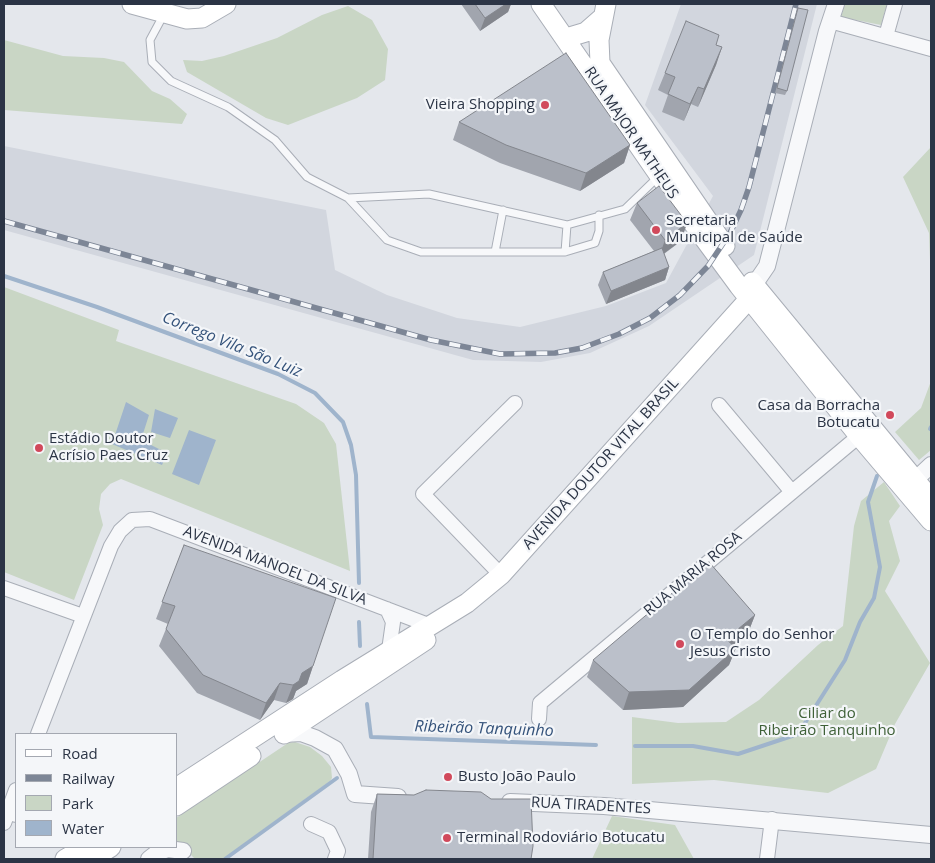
<!DOCTYPE html>
<html>
<head>
<meta charset="utf-8">
<style>
	body { margin:0 }
	#map { position:relative; width:935px; height:863px; overflow:hidden; background:#e4e7ec; font-family:"Open Sans",sans-serif }
	canvas { display:block }
	.frame { position:absolute; inset:0; border:5px solid #2b3445; pointer-events:none }
	.legend { position:absolute; left:15px; top:733px; width:162px; height:115px; box-sizing:border-box; background:#f4f6f9; border:1px solid #a4a8b1; margin:0; padding:6px 9px; list-style:none; font-size:15px; color:#2b3445 }
	.legend li { display:flex; align-items:center; gap:10px; height:25px }
	.legend b { width:25px; border:1px solid #a4a8b1 }
</style>
</head>
<body>
<div id="map">
<canvas width="935" height="863"></canvas>
<div class="frame"></div>
<ul class="legend">
<li><b style="height:6px;background:#fff"></b>Road</li>
<li><b style="height:6px;background:#7d8696"></b>Railway</li>
<li><b style="height:14px;background:#c9d6c5"></b>Park</li>
<li><b style="height:14px;background:#9fb4cc"></b>Water</li>
</ul>
</div>
<script>
const ctx = document.querySelector('canvas').getContext('2d');
ctx.lineJoin = 'round';
function fill(path, color) { ctx.fillStyle = color; ctx.fill(path, 'evenodd'); }
const toPath = rows => new Path2D(rows.map(r => 'M' + r).join(''));
function trace(path, color, width, dash) { ctx.strokeStyle = color; ctx.lineWidth = width; ctx.lineCap = dash ? 'butt' : 'round'; ctx.setLineDash(dash || []); ctx.stroke(path); }
function write(font, color, halo, rows, align = 'center') {
  ctx.font = font + ' "Open Sans",sans-serif'; ctx.lineWidth = 4.5; ctx.setLineDash([]); ctx.textBaseline = 'middle'; ctx.strokeStyle = halo; ctx.fillStyle = color; for (const [text, x, y, turn = 0] of rows) {
    ctx.save(); ctx.translate(x, y); ctx.rotate((+turn || 0) * Math.PI / 180); ctx.textAlign = isNaN(turn) ? turn : align; if (halo) ctx.strokeText(text, 0, 0); ctx.fillText(text, 0, 0); ctx.restore();
  }
}
fill(toPath([
	[681,4,817,4,754,255,649,326,590,353,541,362,473,360,4,230,4,146,326,210,335,270,387,295,457,318,520,327,606,306,666,283,713,196,645,105]
]), '#d2d6de');
fill(toPath([
	[845,4,887,4,881,25,841,17],
	[348,6,372,20,388,49,385,80,357,98,288,125,266,118,187,72,183,60,202,61,224,56,277,38,322,15],
	[4,40,63,56,104,58,124,62,152,91,170,99,187,114,182,124,4,110],
	[931,147,931,286,929,233,903,177],
	[4,287,119,330,116,341,296,404,324,423,336,444,350,571,121,479,110,484,101,494,99,509,103,525,74,600,4,572],
	[931,381,931,450,919,460,895,432,921,408],
	[884,482,900,506,889,521,900,561,885,591,930,663,895,724,876,769,828,793,714,780,632,784,632,717,678,723,726,722,759,700,818,645,843,626,854,526,861,501],
	[295,742,310,747,322,756,331,767,332,778,330,781,223,859,195,859,176,840,176,818,288,743],
	[612,816,675,825,694,859,592,859]
]), '#c9d6c5');
fill(toPath([
	[126,402,149,415,141,440,167,453,162,465,112,444],
	[155,409,178,418,170,438,151,432],
	[189,430,216,440,199,485,172,474]
]), '#9fb4cc');
trace(toPath([
	[4,276,97,307,278,374,315,393,343,422,351,445,356,475,359,583],
	[930,429,931,427],
	[359,622,360,646],
	[367,704,371,737,596,745],
	[635,746,693,746,738,754,798,734,845,660,860,622,874,598,880,567,868,502,877,476],
	[225,859,337,778]
]), '#9fb4cc', 4);
const service = toPath([
	[164,14,150,40,152,62,171,81,228,107,275,140,307,177,348,198,429,194,567,225,625,209,659,176],
	[348,198,387,240,421,252,565,252,595,243,599,231,599,215],
	[495,252,503,210],
	[565,252,567,225]
]);
const minor = toPath([
	[830,21,931,49],
	[886,36,895,4],
	[719,405,792,492],
	[501,575,423,494,515,403],
	[4,588,83,616],
	[387,609,393,622,389,650],
	[539,719,540,703,859,436],
	[38,734,111,546,120,531,132,520,150,519,431,626],
	[4,823,16,790],
	[311,824,329,832,338,851,335,859],
	[767,859,772,819]
]);
const tertiary = toPath([
	[754,285,767,266,827,31,836,4],
	[915,480,931,465],
	[284,734,301,733,315,738,335,749,349,774,355,794,398,797],
	[510,802,604,806,931,835],
	[4,810,16,814],
	[149,859,158,852,168,849,183,851]
]);
const secondary = toPath([
	[132,4,187,19,202,18,226,4],
	[541,4,681,207,739,286,859,436,931,521],
	[606,4,599,40,600,63,725,246],
	[566,38,586,32,602,18],
	[752,282,931,499],
	[284,734,426,640],
	[176,788,342,680,467,603,501,575,749,299,754,285],
	[176,806,251,756],
	[65,859,86,847],
	[92,859,111,847]
]);
trace(service, '#a9aeb7', 9);
trace(minor, '#a9aeb7', 16);
trace(tertiary, '#a9aeb7', 18);
trace(secondary, '#a9aeb7', 21);
trace(service, '#f7f8fa', 7);
trace(minor, '#f7f8fa', 14);
trace(tertiary, '#f7f8fa', 16);
trace(secondary, '#fff', 19);
const rail = toPath([
	[4,221,431,340,500,354,555,353,582,348,619,334,650,318,680,295,708,266,730,233,741,210,749,187,796,4]
]);
trace(rail, '#7d8696', 5.5);
trace(rail, '#f4f6f9', 4, [11]);
fill(toPath([
	[461,4,511,4,508,12,480,31],
	[798,8,787,91,785,95,775,93],
	[716,45,722,47,716,65,698,107,691,104,684,121,662,112,668,95,658,90,665,73],
	[459,122,630,145,624,163,580,191,500,163,453,140],
	[637,203,687,223,681,241,664,254,669,267,665,280,606,304,598,285,603,272,654,251,630,220],
	[184,545,313,666,307,684,296,691,293,699,286,703,274,700,260,720,197,693,159,646,168,624,156,619],
	[755,615,748,633,733,645,736,648,729,665,683,707,623,710,587,677,593,660],
	[377,794,414,795,531,859,368,859,371,812]
]), '#a1a5ae');
fill(toPath([
	[506,4,511,4,508,12,480,31,485,18],
	[722,47,716,65,698,107,704,89],
	[698,87,684,121,690,104],
	[630,145,624,163,580,191,586,173],
	[687,223,681,241,659,257,665,240],
	[669,267,665,280,606,304,611,291],
	[755,615,748,633,720,656,726,639],
	[736,648,729,665,683,707,623,710,629,692],
	[313,666,307,684,296,691,293,699,286,703,293,685,302,673],
	[280,683,274,700,260,720,266,703]
]), '#83868d');
const building = toPath([
	[475,4,506,4,485,18,475,4],
	[798,8,808,10,787,91,777,88,798,8],
	[686,21,719,35,716,45,722,47,704,89,698,87,690,104,668,94,675,77,665,73,686,21],
	[566,53,630,145,586,173,506,145,459,122,566,53],
	[659,186,687,223,665,240,637,203,659,186],
	[662,248,669,267,611,291,603,272,662,248],
	[184,545,336,598,313,666,302,673,299,681,293,685,280,683,266,703,203,675,166,629,175,606,162,602,184,545],
	[709,562,755,615,726,639,736,648,689,690,629,692,593,660,709,562],
	[426,790,481,792,491,799,531,799,533,846,531,859,373,859,377,794,414,795,426,790]
]);
fill(building, '#bbc0ca');
trace(building, '#83868d', 1);
for (const [x, y, r, color] of [
	[545,105,5,"#d1495b"],
	[656,230,5,"#d1495b"],
	[890,415,5,"#d1495b"],
	[39,448,5,"#d1495b"],
	[680,644,5,"#d1495b"],
	[448,777,5,"#d1495b"],
	[447,838,5,"#d1495b"]
]) { const dot = new Path2D(); dot.arc(x, y, r, 0, 2 * Math.PI); ctx.fillStyle = color; ctx.fill(dot); trace(dot, '#f4f6f9', 2); }
write('15px', '#2b3445', '#f4f6f9', [
	["Vieira Shopping",535,105,"right"],
	["Secretaria",666,221],
	["Municipal de Saúde",666,238],
	["Casa da Borracha",880,406,"right"],
	["Botucatu",880,423,"right"],
	["Estádio Doutor",49,439],
	["Acrísio Paes Cruz",49,456],
	["O Templo do Senhor",690,635],
	["Jesus Cristo",690,652],
	["Busto João Paulo",458,777],
	["Terminal Rodoviário Botucatu",457,838]
], 'left');
write('15px', '#2b3445', '#f4f6f9', [
	["RUA MAJOR MATHEUS",631,133,56],
	["AVENIDA DOUTOR VITAL BRASIL",601,464,-48],
	["AVENIDA MANOEL DA SILVA",275,566,21],
	["RUA MARIA ROSA",693,574,-40],
	["RUA TIRADENTES",591,806,3]
]);
write('15px', '#3f6138', '#f4f6f9', [
	["Ciliar do",827,714],
	["Ribeirão Tanquinho",827,731]
]);
write('italic 16px', '#34527a', '#f4f6f9', [
	["Corrego Vila São Luiz",232,345,22],
	["Ribeirão Tanquinho",484,729,2]
]);
</script>
</body>
</html>
